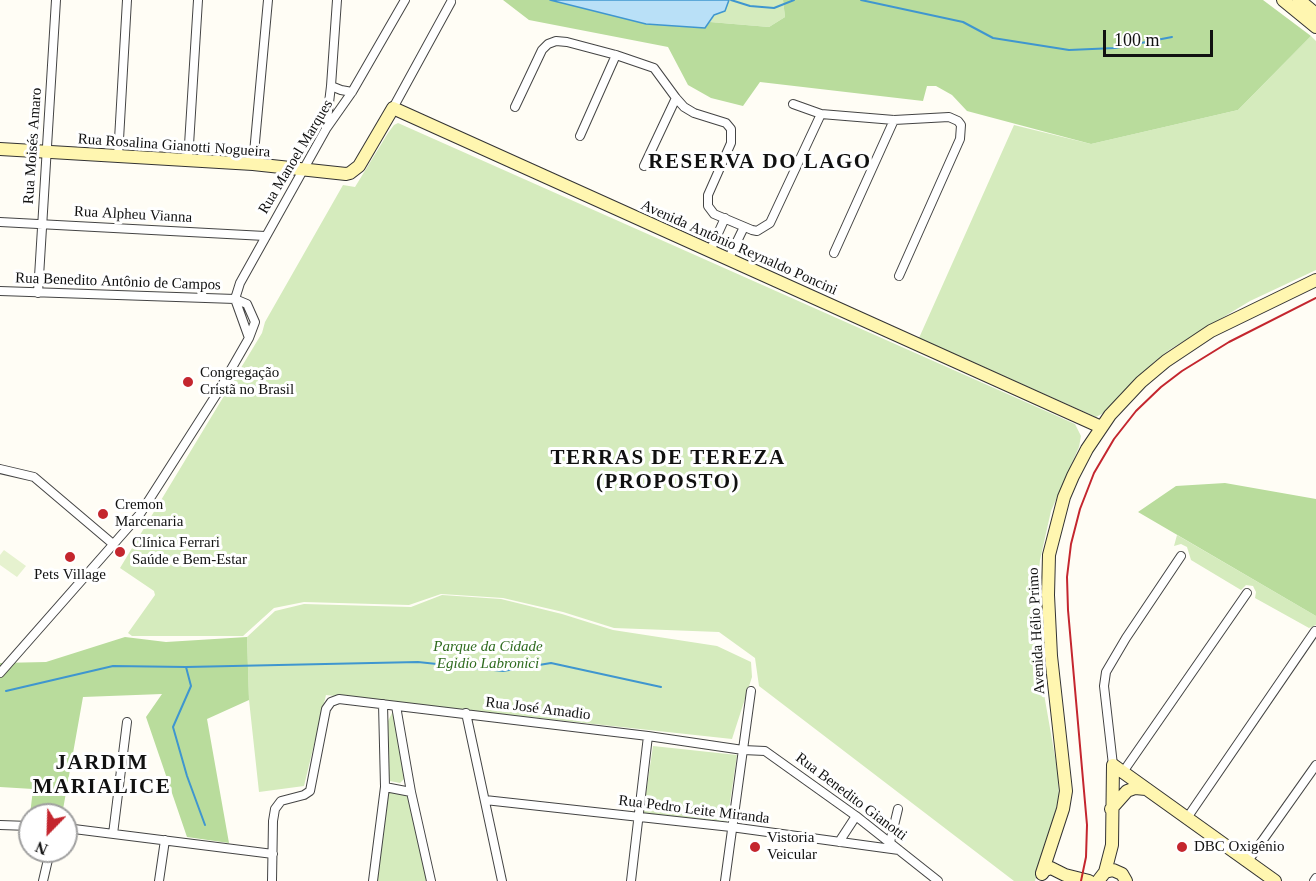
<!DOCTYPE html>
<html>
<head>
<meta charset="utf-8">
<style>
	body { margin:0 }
	#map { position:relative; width:1316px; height:881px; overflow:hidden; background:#fffdf5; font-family:"Times New Roman",serif }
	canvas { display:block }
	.north { position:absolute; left:18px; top:803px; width:60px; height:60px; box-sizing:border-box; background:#fff; border:2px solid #a0a0a0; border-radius:50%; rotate:203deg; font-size:16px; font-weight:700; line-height:24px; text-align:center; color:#111 }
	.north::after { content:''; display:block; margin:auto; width:21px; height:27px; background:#c4262e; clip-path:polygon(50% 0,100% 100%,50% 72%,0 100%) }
	.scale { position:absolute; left:1103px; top:30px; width:110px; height:27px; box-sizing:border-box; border:3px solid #111; border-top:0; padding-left:8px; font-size:18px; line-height:21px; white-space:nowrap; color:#111; -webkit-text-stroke:4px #fff; paint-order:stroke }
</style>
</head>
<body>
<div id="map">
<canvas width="1316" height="881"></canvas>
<div class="north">N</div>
<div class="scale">100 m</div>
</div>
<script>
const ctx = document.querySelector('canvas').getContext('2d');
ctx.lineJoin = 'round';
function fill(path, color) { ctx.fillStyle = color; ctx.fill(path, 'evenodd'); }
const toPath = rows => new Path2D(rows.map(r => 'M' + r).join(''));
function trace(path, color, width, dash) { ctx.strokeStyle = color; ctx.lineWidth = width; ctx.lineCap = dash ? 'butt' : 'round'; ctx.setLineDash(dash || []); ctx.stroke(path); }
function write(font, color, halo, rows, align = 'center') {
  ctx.font = font + ' "Times New Roman",serif'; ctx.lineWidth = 6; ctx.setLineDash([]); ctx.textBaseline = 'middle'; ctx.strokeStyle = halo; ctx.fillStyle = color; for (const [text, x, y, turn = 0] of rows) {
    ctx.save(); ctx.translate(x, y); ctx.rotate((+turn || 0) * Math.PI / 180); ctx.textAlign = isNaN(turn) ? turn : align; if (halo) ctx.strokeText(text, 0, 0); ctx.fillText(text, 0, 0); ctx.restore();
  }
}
fill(toPath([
	[729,0,783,0,785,17,769,27,710,22,714,15,725,11],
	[1311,36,1316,41,1316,270,1250,301,1169,350,1153,363,1107,411,1096,417,919,338,1014,125,1091,144,1238,110],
	[398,123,1075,424,1081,436,1079,447,1051,511,1040,560,1033,631,1058,774,1059,798,1035,881,1014,881,759,686,755,658,719,632,614,628,563,612,503,598,441,594,409,605,304,602,274,608,243,636,132,636,128,633,155,595,154,591,120,568,262,333,265,322,343,185,355,187,388,133,394,125],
	[1177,535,1316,616,1316,625,1309,628,1255,598,1256,592,1253,586,1246,585,1241,590,1191,560,1187,547,1181,544,1174,546],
	[442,595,501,599,562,614,613,630,717,646,751,662,752,677,732,739,326,695,304,786,259,792,249,700,247,637,275,611,304,604,411,607],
	[392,713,395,713,405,778,400,783,390,781,389,775,388,721],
	[653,746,737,755,727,822,643,813],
	[389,791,408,796,427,881,376,881]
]), '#d5ebbd');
fill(toPath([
	[503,0,550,0,646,24,705,28,710,22,769,27,785,17,783,0,1263,0,1311,36,1238,110,1091,144,967,111,952,95,936,86,927,86,923,101,760,82,743,106,711,98,688,85,668,47,529,20],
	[1225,483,1316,499,1316,616,1138,512,1176,486],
	[125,637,166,642,247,637,249,700,207,719,229,843,187,837,146,717,162,694,83,697,62,815,30,815,33,789,0,787,0,663,46,662]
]), '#b9dc9c');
fill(toPath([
	[4,550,26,566,17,577,0,565,0,555]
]), '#e6f2cf');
const water = toPath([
	[550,0,729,0,725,11,714,15,705,28,646,24,550,0]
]);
fill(water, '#b9e0f7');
trace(water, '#3f96cf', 1.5);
trace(toPath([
	[731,0,750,6,774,8,794,0],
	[861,0,963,22,993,38,1069,50,1115,48,1172,37],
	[186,667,191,686,173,727,187,776,205,825],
	[6,691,113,666,186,667,418,662,503,671,551,663,661,687]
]), '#3f96cf', 2);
const street = toPath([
	[331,86,341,90,352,92],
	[793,104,821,114,894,120,949,117,958,121,961,125,960,139,899,276],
	[515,107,542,50,548,44,556,41,567,42,616,55,654,68,676,98,684,107,694,113,726,123,731,129,731,143,708,195,708,206,714,214,752,230,757,231,770,223,821,114],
	[393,108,451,2],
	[326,128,331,86,337,0],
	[580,136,616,55],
	[118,157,127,0],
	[188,161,198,0],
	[253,164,268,0],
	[644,166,676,98],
	[0,222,265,236],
	[710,251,725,218],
	[834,253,894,120],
	[728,260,744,227],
	[0,291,235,299,247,304,255,322,249,338,235,299],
	[38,293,56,0],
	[235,299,240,283,326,129,352,92,405,0],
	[0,469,34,477,113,544],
	[0,673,140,514,218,392,249,338],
	[396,706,411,792,431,881],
	[466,713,502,881],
	[1113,765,1104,686,1106,672,1126,638,1181,556],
	[1123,772,1247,593],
	[385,787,411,792],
	[485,800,731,827,899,850],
	[1187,818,1315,631],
	[0,825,30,826],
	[66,828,273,854],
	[113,834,127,722],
	[839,842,856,816],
	[890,842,898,809],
	[1248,861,1316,765],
	[43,881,50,851],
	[159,881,165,840],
	[272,881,273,821,275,809,281,801,304,795,310,791,326,709,331,702,339,699,648,736,743,750,765,751,856,816,938,881],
	[373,881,385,787,383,704],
	[631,881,648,736],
	[725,881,751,691],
	[1314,881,1316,878]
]);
const secondary = toPath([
	[1283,0,1316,27],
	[1299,0,1316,14],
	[0,149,253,164,346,174,350,173,359,166,393,108,1101,427],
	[1113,765,1275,881],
	[1111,809,1127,791,1135,788,1146,789],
	[1105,872,1112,845,1113,765],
	[1042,873,1063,809,1066,791,1051,656,1048,595,1049,555,1064,497,1073,476,1087,449,1110,415,1141,382,1166,361,1211,331,1316,280],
	[1042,874,1045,870,1051,868,1065,875,1089,881],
	[1098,881,1105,872,1113,870,1122,874,1126,881]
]);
trace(street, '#444', 10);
trace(secondary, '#333', 14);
trace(street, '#fff', 8);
trace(secondary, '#fff6b0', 12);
trace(toPath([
	[1081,881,1086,857,1087,825,1068,610,1067,577,1071,544,1080,509,1094,473,1114,439,1136,411,1161,387,1182,371,1229,342,1316,298]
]), '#c4262e', 2);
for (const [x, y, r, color] of [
	[188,382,6,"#c4262e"],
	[103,514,6,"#c4262e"],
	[120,552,6,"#c4262e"],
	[70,557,6,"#c4262e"],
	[755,847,6,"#c4262e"],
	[1182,847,6,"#c4262e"]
]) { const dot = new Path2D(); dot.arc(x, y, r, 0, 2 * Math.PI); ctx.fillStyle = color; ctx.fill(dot); trace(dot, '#fff', 2); }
write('15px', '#111', '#fff', [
	["Rua Moisés Amaro",33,146,-86],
	["Rua Rosalina Gianotti Nogueira",174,146,4],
	["Rua Manoel Marques",296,157,-59],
	["Rua Alpheu Vianna",133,215,3],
	["Avenida Antônio Reynaldo Poncini",739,248,24],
	["Rua Benedito Antônio de Campos",118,282,2],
	["Avenida Hélio Primo",1037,631,-93],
	["Rua José Amadio",538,709,7],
	["Rua Benedito Gianotti",851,797,37],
	["Rua Pedro Leite Miranda",694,810,7]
]);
write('15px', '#111', '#fff', [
	["Congregação",200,373],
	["Cristã no Brasil",200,390],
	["Cremon",115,505],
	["Marcenaria",115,522],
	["Clínica Ferrari",132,543],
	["Saúde e Bem-Estar",132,560],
	["Pets Village",70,575,"center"],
	["Vistoria",767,838],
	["Veicular",767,855],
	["DBC Oxigênio",1194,847]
], 'left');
write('italic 15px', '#2f6b1f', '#fff', [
	["Parque da Cidade",488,647],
	["Egidio Labronici",488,664]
]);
ctx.letterSpacing = '1.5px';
write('bold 21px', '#111', '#fff', [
	["RESERVA DO LAGO",760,163],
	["TERRAS DE TEREZA",668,459],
	["(PROPOSTO)",668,483],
	["JARDIM",102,764],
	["MARIALICE",102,788]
]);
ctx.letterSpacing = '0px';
</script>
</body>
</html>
